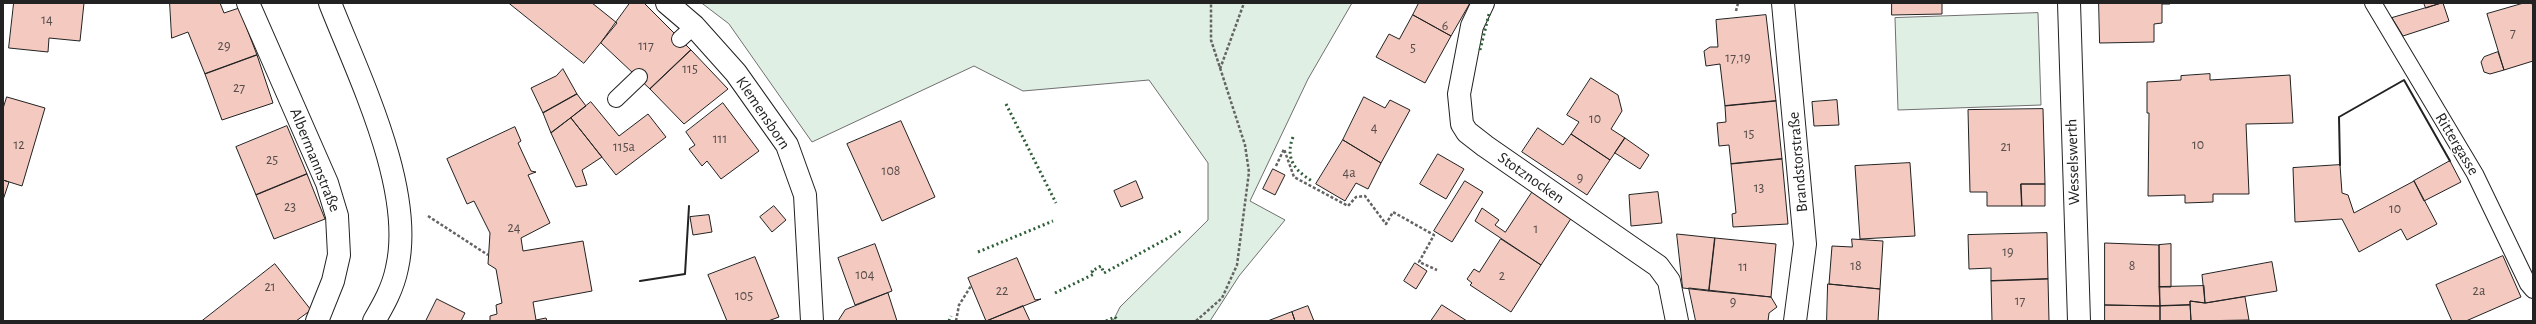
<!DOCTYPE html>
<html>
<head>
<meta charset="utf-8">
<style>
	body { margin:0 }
	#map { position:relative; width:2536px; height:324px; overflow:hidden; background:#fff; font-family:"Alegreya Sans",sans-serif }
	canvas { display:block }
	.frame { position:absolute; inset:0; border:4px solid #222; pointer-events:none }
</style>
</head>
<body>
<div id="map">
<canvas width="2536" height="324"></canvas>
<div class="frame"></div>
</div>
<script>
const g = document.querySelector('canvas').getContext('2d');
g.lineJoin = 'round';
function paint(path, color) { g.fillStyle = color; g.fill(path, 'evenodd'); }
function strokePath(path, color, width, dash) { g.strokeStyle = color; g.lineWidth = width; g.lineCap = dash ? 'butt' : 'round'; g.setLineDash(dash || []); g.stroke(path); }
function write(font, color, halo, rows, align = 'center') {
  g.font = font + ' "Alegreya Sans",sans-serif'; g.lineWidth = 3; g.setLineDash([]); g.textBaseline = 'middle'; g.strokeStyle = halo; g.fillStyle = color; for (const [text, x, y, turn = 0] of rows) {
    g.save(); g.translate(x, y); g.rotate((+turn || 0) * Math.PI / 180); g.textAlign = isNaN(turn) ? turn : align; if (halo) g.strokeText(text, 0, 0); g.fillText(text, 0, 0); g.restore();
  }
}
const green = new Path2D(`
	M 702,3 L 1352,3 L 1308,79 L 1250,201 L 1285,220 L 1239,276 L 1210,321 L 1113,321 L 1120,307 L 1208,220 L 1208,163 L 1149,80 L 1023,91 L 974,66 L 812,142 L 729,24 Z
	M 2038,13 L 2041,105 L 1898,110 L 1895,18 Z`);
const building = new Path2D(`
	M 14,3 L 84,3 L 80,41 L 49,38 L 48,52 L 9,48 Z
	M 170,3 L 220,3 L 224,13 L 239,8 L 257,55 L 205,74 L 188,32 L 172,38 Z
	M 509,3 L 592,3 L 617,23 L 584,63 Z
	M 630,3 L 644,3 L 691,50 L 650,89 L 601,43 Z
	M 1419,3 L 1470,3 L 1451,36 L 1413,15 Z
	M 1892,3 L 1942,3 L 1942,14 L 1892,15 Z
	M 2099,3 L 2170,3 L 2170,4 L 2162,4 L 2162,23 L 2154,24 L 2154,42 L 2100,43 Z
	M 2424,3 L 2441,3 L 2426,8 Z
	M 2443,3 L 2449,21 L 2403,36 L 2392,18 Z
	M 2524,3 L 2532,3 L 2533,8 L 2533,61 L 2504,70 L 2487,14 Z
	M 1413,15 L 1451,36 L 1425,83 L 1376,57 L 1389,34 L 1399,39 Z
	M 1766,15 L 1776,101 L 1725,106 L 1720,64 L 1706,66 L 1704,51 L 1710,47 L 1718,47 L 1716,20 Z
	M 691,50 L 728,89 L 684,124 L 650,89 Z
	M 2498,52 L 2504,70 L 2490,74 L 2484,72 L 2481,62 L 2484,57 Z
	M 257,55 L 273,103 L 222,120 L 205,74 Z
	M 563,69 L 577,94 L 543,113 L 531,88 L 556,76 Z
	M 2210,74 L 2210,80 L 2290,75 L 2293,123 L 2246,124 L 2249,194 L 2213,194 L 2213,202 L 2185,203 L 2185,195 L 2148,196 L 2149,113 L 2147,113 L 2147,82 L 2181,80 L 2181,76 Z
	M 1591,78 L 1618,95 L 1622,111 L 1611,129 L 1625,138 L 1610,160 L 1571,134 L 1579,122 L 1567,115 Z
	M 577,94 L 586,106 L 551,133 L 543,113 Z
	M 7,97 L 45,108 L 22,186 L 3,180 L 3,109 Z
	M 1364,97 L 1385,108 L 1390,100 L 1410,110 L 1381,163 L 1343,140 Z
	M 1837,100 L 1839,125 L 1814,126 L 1812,102 Z
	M 1776,101 L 1782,159 L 1731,164 L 1729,145 L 1719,146 L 1717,123 L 1726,122 L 1725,106 Z
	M 591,102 L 619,136 L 648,114 L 666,137 L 616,175 L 571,118 Z
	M 723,103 L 759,151 L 721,179 L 707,161 L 702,166 L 689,149 L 695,145 L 686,132 Z
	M 2043,109 L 2045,184 L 2021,184 L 2022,206 L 1987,206 L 1987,192 L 1970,192 L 1968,110 Z
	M 571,118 L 602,157 L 582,170 L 587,185 L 576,187 L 551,133 Z
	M 901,121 L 935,197 L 882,221 L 847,144 Z
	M 287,126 L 307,174 L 256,195 L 236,147 Z
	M 515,127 L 521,141 L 518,143 L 531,171 L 536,172 L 528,175 L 550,223 L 521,238 L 523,251 L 583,241 L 592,291 L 533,302 L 536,320 L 546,318 L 547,321 L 490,321 L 490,316 L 497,314 L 496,305 L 502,303 L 496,269 L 488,264 L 490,233 L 474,201 L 467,204 L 447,159 Z
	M 1538,128 L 1563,145 L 1571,134 L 1610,160 L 1587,195 L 1522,152 Z
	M 1625,138 L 1649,155 L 1640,169 L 1615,153 Z
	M 1343,140 L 1381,163 L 1368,189 L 1356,183 L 1345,201 L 1316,184 Z
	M 1438,154 L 1464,169 L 1446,199 L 1420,184 Z
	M 1782,159 L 1788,224 L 1733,227 L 1732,214 L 1736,213 L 1731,164 Z
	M 2450,161 L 2461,182 L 2424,201 L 2414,181 Z
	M 1910,163 L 1915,236 L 1860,239 L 1855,166 Z
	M 2340,165 L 2342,193 L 2348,195 L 2354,213 L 2414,181 L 2437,224 L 2407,240 L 2401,229 L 2359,252 L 2342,219 L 2295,222 L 2293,168 Z
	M 1273,169 L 1285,175 L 1275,195 L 1263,189 Z
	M 307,174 L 325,219 L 274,239 L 256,195 Z
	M 3,180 L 9,182 L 3,200 Z
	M 1136,181 L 1143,198 L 1121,207 L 1114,191 Z
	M 1465,181 L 1483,192 L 1452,242 L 1434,231 Z
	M 2021,184 L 2045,184 L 2045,206 L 2022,206 Z
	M 1533,191 L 1572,217 L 1541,265 L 1475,221 L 1482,208 L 1499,220 L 1495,225 L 1505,232 Z
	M 1658,192 L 1662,223 L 1631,226 L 1629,195 Z
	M 774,206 L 786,220 L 772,232 L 760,217 Z
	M 709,215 L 712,232 L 693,235 L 690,217 Z
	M 2047,233 L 2048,279 L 1991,281 L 1991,268 L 1969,269 L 1968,235 Z
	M 1677,234 L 1715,238 L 1709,291 L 1683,288 Z
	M 1715,238 L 1776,244 L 1771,297 L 1709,291 Z
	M 1501,239 L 1541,265 L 1511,312 L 1470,285 L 1472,283 L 1467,279 L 1474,269 L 1479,272 Z
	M 1852,239 L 1883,241 L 1880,289 L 1829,284 L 1832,246 L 1852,247 Z
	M 2105,243 L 2159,245 L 2160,306 L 2105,305 Z
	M 875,244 L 892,291 L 855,305 L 838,258 Z
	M 2171,244 L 2171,287 L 2159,287 L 2159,245 Z
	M 2503,256 L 2521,297 L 2466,321 L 2452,321 L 2436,285 Z
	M 755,257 L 779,317 L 768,321 L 727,321 L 708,275 Z
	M 1017,258 L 1035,300 L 1041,299 L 986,321 L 968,278 Z
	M 2272,262 L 2277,291 L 2205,303 L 2202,275 Z
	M 1415,263 L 1427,271 L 1416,289 L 1404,281 Z
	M 275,264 L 311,310 L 296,321 L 202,321 Z
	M 2048,279 L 2049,321 L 1992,321 L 1991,281 Z
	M 1828,284 L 1880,289 L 1878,321 L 1827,321 Z
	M 2204,286 L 2205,303 L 2190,301 L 2190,305 L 2160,306 L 2159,287 Z
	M 1689,288 L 1771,297 L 1777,307 L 1769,313 L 1768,321 L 1696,321 Z
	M 888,293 L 897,321 L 838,321 L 845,310 Z
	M 2245,297 L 2249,320 L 2191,321 L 2190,301 L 2205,303 Z
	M 437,299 L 465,313 L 461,321 L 426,321 Z
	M 1442,305 L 1467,321 L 1431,321 Z
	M 2105,305 L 2160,306 L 2160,321 L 2105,321 Z
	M 2190,305 L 2191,321 L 2160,321 L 2160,306 Z
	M 1023,306 L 1030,321 L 987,321 Z
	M 1308,306 L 1314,321 L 1295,321 L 1292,312 Z
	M 1292,312 L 1295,321 L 1268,321 Z`);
const path = new Path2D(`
	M 1736,11 L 1738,3
	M 1220,69 L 1244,3
	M 1276,166 L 1284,149 L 1294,177 L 1348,206 L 1356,197 L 1365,196 L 1386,224 L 1393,212 L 1434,235 L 1419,262 L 1437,270
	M 428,216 L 488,255
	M 956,321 L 959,305 L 971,286
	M 1196,321 L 1222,298 L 1237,265 L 1249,172 L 1245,145 L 1211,40 L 1211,3`);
const service = new Path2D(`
	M 2373,3 L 2475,174 L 2528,284 L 2533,290
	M 680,39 L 694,26
	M 616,99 L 639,77`);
const minor = new Path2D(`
	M 248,3 L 327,183 L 337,216 L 339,255 L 333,281 L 317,321
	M 330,3 C 359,77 415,189 397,268 C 393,288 384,304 374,321
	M 667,3 L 694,26 L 736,73 L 787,145 L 805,195 L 812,321
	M 1483,3 L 1472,26 L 1459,94 L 1462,124 L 1467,132 L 1485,146 L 1658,266 L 1669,281 L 1677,321
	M 1783,3 L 1805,244 L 1795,321
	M 2069,3 L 2079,321`);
const hedge = new Path2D(`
	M 1480,50 L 1489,14
	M 1006,104 L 1056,203
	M 1293,137 C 1285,158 1294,170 1312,181
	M 978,252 L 1053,221
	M 1055,293 L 1094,274 L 1092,271 L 1101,266 L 1104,273 L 1181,231
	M 949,321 L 951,316
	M 1106,321 L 1115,317 L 1118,321`);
const wall = new Path2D(`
	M 2340,165 L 2339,117 L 2404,80 L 2450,161
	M 640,281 L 685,274 L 689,206`);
const numberNames = [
	["14",47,20],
	["6",1445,26],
	["7",2513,33],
	["29",224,46],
	["117",646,46],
	["5",1413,48],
	["17,19",1738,58],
	["115",690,69],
	["27",239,88],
	["10",1595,119],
	["4",1374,128],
	["15",1749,134],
	["111",720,139],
	["12",19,145],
	["10",2198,145],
	["115a",624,147],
	["21",2006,147],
	["25",272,160],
	["108",891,171],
	["4a",1349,173],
	["9",1580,178],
	["13",1759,188],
	["23",290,207],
	["10",2395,209],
	["24",514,228],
	["1",1536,229],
	["19",2008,252],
	["18",1856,266],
	["8",2132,266],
	["11",1743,267],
	["104",865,275],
	["2",1502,276],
	["21",270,287],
	["22",1002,291],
	["2a",2479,291],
	["105",744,296],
	["17",2020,301],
	["9",1733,302]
];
const streetNames = [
	["Klemensborn",763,113,56],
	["Rittergasse",2457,144,59],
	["Albermannstraße",315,160,68],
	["Brandstorstraße",1798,162,-95],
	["Wesselswerth",2073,162,-92],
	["Stotznocken",1531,178,35]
];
paint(green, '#e0efe3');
strokePath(green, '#6f6f6f', 1);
paint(building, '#f3c9c0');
strokePath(building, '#222', 1);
strokePath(service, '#222', 18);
strokePath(minor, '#222', 24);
strokePath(path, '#646464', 2.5, [3, 2]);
strokePath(service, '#fff', 16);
strokePath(minor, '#fff', 22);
strokePath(hedge, '#2f5e38', 3, [2, 3]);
strokePath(wall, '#222', 2);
write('14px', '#564c4a', null, numberNames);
write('16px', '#222', '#fff', streetNames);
</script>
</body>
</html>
